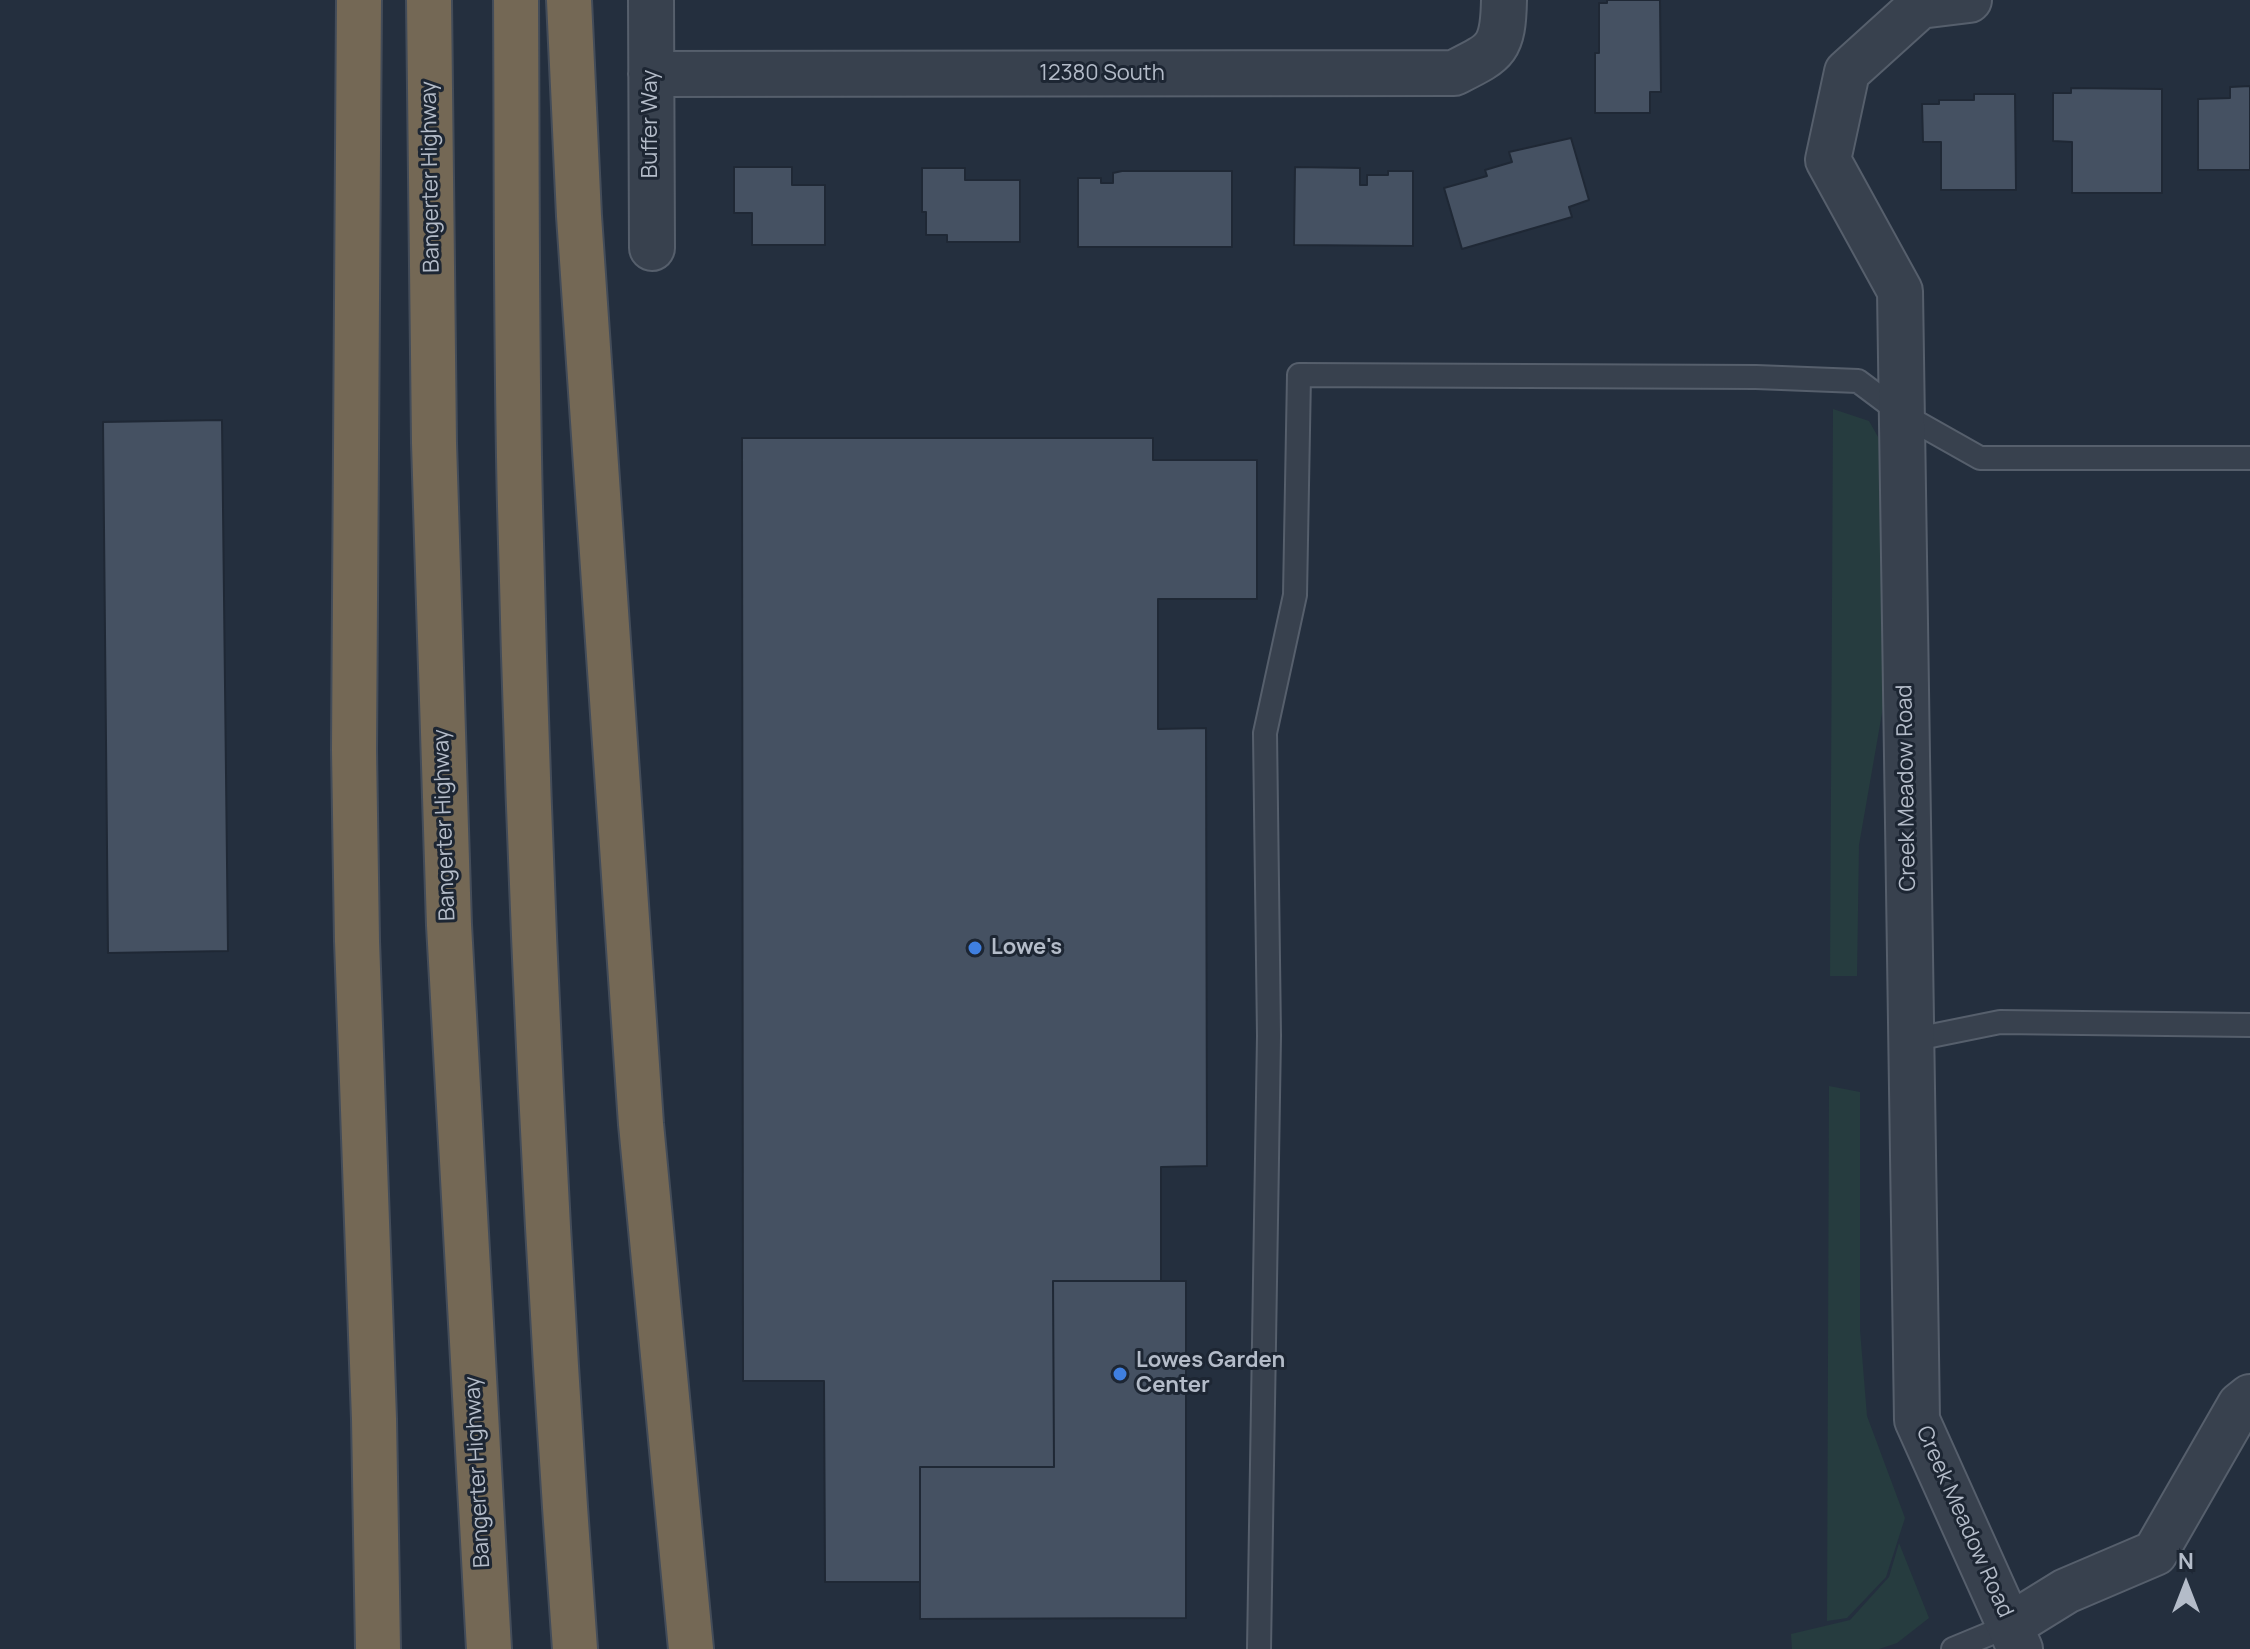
<!DOCTYPE html>
<html>
<head>
<meta charset="utf-8">
<style>
	body { margin:0 }
	#map { position:relative; width:2250px; height:1649px; overflow:hidden; background:#242f3e; font-family:Manrope,sans-serif }
	canvas { display:block }
	.north { position:absolute; left:2146px; top:1545px; width:80px; height:80px; -webkit-text-stroke:6px #1d2633; paint-order:stroke; rotate:0deg; font-size:22px; font-weight:700; line-height:32px; text-align:center; color:#b4bcc9 }
	.north::after { content:''; display:block; margin:auto; width:28px; height:36px; background:#b4bcc9; clip-path:polygon(50% 0,100% 100%,50% 72%,0 100%) }
</style>
</head>
<body>
<div id="map">
<canvas width="2250" height="1649"></canvas>
<div class="north">N</div>
</div>
<script>
const g = document.querySelector('canvas').getContext('2d');
g.lineJoin = 'round';
function paint(path, color) { g.fillStyle = color; g.fill(path, 'evenodd'); }
function strokePath(path, color, width, dash) { g.strokeStyle = color; g.lineWidth = width; g.lineCap = dash ? 'butt' : 'round'; g.setLineDash(dash || []); g.stroke(path); }
function write(font, color, halo, rows, align = 'center') {
  g.font = font + ' Manrope,sans-serif'; g.lineWidth = 6; g.setLineDash([]); g.textBaseline = 'middle'; g.strokeStyle = halo; g.fillStyle = color; for (const [text, x, y, turn = 0] of rows) {
    g.save(); g.translate(x, y); g.rotate((+turn || 0) * Math.PI / 180); g.textAlign = isNaN(turn) ? turn : align; if (halo) g.strokeText(text, 0, 0); g.fillText(text, 0, 0); g.restore();
  }
}
const green = new Path2D(`
	M 1833,409 L 1869,421 L 1890,458 L 1892,656 L 1859,845 L 1857,976 L 1830,976 Z
	M 1829,1086 L 1860,1092 L 1860,1330 L 1867,1416 L 1905,1518 L 1886,1577 L 1847,1618 L 1827,1621 Z
	M 1899,1543 L 1929,1618 L 1897,1643 L 1879,1649 L 1792,1649 L 1791,1634 L 1850,1620 L 1889,1577 Z`);
const building = new Path2D(`
	M 1607,0 L 1660,0 L 1661,92 L 1650,92 L 1650,113 L 1595,113 L 1595,53 L 1599,53 L 1599,3 L 1607,3 Z
	M 2250,86 L 2250,170 L 2198,170 L 2198,99 L 2230,98 L 2230,87 Z
	M 2071,88 L 2162,89 L 2162,193 L 2072,193 L 2072,142 L 2053,141 L 2053,93 L 2071,93 Z
	M 1974,94 L 2015,94 L 2016,190 L 1941,190 L 1941,142 L 1923,142 L 1922,104 L 1939,104 L 1939,100 L 1974,100 Z
	M 1571,138 L 1589,200 L 1569,207 L 1572,217 L 1462,249 L 1444,188 L 1487,176 L 1485,170 L 1512,162 L 1509,152 Z
	M 734,167 L 792,167 L 792,185 L 825,185 L 825,245 L 752,245 L 752,213 L 734,213 Z
	M 1295,167 L 1360,168 L 1360,185 L 1367,185 L 1367,175 L 1388,175 L 1388,171 L 1413,171 L 1413,246 L 1294,245 Z
	M 922,168 L 965,168 L 965,180 L 1020,180 L 1020,242 L 947,242 L 947,235 L 926,235 L 926,212 L 922,212 Z
	M 1122,171 L 1232,171 L 1232,247 L 1078,247 L 1078,178 L 1101,178 L 1101,183 L 1113,183 L 1113,173 Z
	M 222,420 L 228,951 L 108,953 L 103,422 Z
	M 742,438 L 1153,438 L 1153,460 L 1257,460 L 1257,599 L 1158,599 L 1158,729 L 1206,728 L 1207,1166 L 1161,1167 L 1161,1281 L 1053,1281 L 1054,1467 L 920,1467 L 920,1582 L 825,1582 L 824,1381 L 743,1381 Z
	M 1053,1281 L 1186,1281 L 1186,1618 L 920,1619 L 920,1467 L 1054,1467 Z`);
const service = new Path2D(`
	M 1911,1040 L 2000,1022 L 2250,1025
	M 1259,1649 L 1269,1036 L 1265,733 L 1295,595 L 1299,375 L 1756,377 L 1858,381 L 1902,414 L 1980,458 L 2250,458
	M 1953,1649 L 2011,1625`);
const minor = new Path2D(`
	M 651,0 L 652,248
	M 1969,0 L 1920,6 L 1847,72 L 1828,160 L 1900,291 L 1917,1420 L 2020,1649
	M 651,74 L 1454,73 C 1496,52 1503,50 1504,0
	M 2011,1625 L 2066,1591 L 2155,1553 L 2240,1405 L 2250,1397`);
const motorway = new Path2D(`
	M 359,0 L 354,750 L 357,941 L 374,1419 L 378,1649
	M 429,0 L 434,443 L 449,925 L 489,1649
	M 516,0 C 517,169 516,337 520,506 C 529,887 547,1269 575,1649
	M 569,0 L 579,216 L 641,1124 L 691,1649`);
const markers = [
	[975,948,8,"#3f7fe0"],
	[1120,1374,8,"#3f7fe0"]
];
const streetNames = [
	["12380 South",1102,74],
	["Buffer Way",651,124,-90],
	["Bangerter Highway",431,177,-91],
	["Creek Meadow Road",1907,788,-91],
	["Bangerter Highway",445,825,-92],
	["Bangerter Highway",478,1472,-93],
	["Creek Meadow Road",1964,1522,66]
];
const poiNames = [
	["Lowe's",991,948],
	["Lowes Garden",1136,1361],
	["Center",1136,1386]
];
paint(green, '#263c3f');
paint(building, '#455162');
strokePath(building, '#1f2835', 2);
strokePath(service, '#565f6c', 26);
strokePath(minor, '#565f6c', 48);
strokePath(motorway, '#434c59', 48);
strokePath(service, '#38414e', 22);
strokePath(minor, '#38414e', 44);
strokePath(motorway, '#746855', 44);
for (const [x, y, r, color] of markers) { const dot = new Path2D(); dot.arc(x, y, r, 0, 2 * Math.PI); g.fillStyle = color; g.fill(dot); strokePath(dot, '#1d2633', 3); }
write('22px', '#b4bcc9', '#1d2633', streetNames);
write('bold 22px', '#b4bcc9', '#1d2633', poiNames, 'left');
</script>
</body>
</html>
